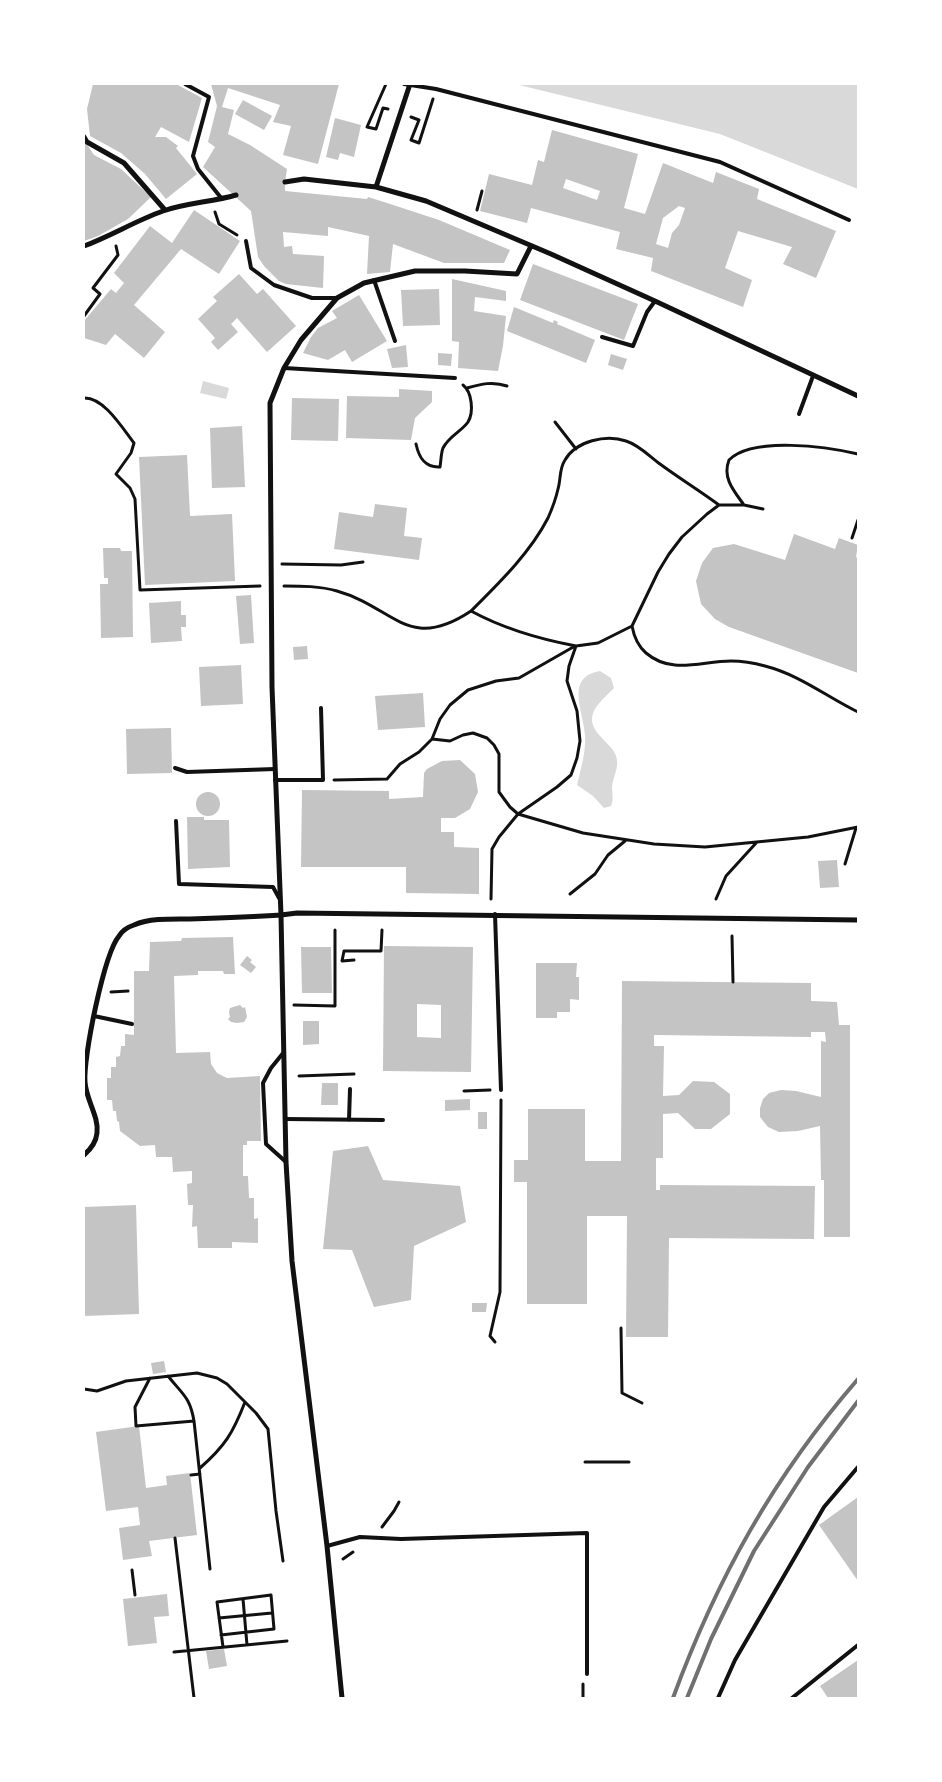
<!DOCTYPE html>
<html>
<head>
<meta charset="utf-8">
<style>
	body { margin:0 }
	#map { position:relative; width:942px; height:1782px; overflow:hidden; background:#fff; font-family:Helvetica,sans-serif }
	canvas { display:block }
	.frame { position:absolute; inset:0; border:85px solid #fff; pointer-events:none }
</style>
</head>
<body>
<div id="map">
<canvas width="942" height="1782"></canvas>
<div class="frame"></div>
</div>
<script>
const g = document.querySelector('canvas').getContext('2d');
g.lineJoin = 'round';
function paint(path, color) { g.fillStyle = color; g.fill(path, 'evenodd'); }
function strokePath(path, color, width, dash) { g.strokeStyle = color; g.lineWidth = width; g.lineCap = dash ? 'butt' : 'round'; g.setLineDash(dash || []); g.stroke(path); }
const water = new Path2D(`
	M 515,84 L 858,84 L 858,189 L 720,134 Z
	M 203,381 L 229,388 L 226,399 L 200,393 Z
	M 600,671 L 611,678 L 614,688 C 597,705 581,717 602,738 C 607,744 614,749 616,756 C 620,767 613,776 612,787 C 612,794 614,799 611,806 L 604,808 L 593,796 L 577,785 C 581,768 586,752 585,735 C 584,712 564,677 600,671 Z`);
const building = new Path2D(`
	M 93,84 L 176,84 L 202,98 L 189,142 L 161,127 L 155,137 L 166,137 L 178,146 L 176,148 L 197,174 L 166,199 L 145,174 L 121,153 L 90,136 L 87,109 Z
	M 211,84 L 339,84 L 318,164 L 283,155 L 291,126 L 273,122 L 280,105 L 228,88 L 222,107 L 234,110 L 228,134 L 250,145 L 287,169 L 285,182 L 285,191 L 367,199 L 368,197 L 384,202 L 439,220 L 510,250 L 504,263 L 444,263 L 393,244 L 390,272 L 367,274 L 369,236 L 328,227 L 328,236 L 283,232 L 284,247 L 292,246 L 293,254 L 324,256 L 323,288 L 286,284 L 279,281 L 264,266 L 258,257 L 251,211 L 203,167 L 215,147 L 208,142 L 217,106 Z
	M 243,100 L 272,116 L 264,130 L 235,114 Z
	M 335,118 L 361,125 L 354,157 L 340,153 L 338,160 L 326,157 Z
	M 552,130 L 638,154 L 624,208 L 645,214 L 663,163 L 713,183 L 716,172 L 759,189 L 757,199 L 836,231 L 816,278 L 783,264 L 792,247 L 738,231 L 725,268 L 752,280 L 743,307 L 651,271 L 653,258 L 616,249 L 620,232 L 531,208 L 527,223 L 480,211 L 489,174 L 532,185 L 538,160 L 544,162 ZM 566,179 L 600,191 L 597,200 L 563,188 ZM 679,206 L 685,208 L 679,225 L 672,233 L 668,248 L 656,244 L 663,218 Z
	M 84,140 L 94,155 L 121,169 L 151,197 L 128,219 L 98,236 L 84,241 Z
	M 194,210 L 240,241 L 219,274 L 181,249 L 134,305 L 165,332 L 144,358 L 115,334 L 106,345 L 84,338 L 84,321 L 111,289 L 116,293 L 124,283 L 114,273 L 150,226 L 172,243 Z
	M 533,264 L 638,304 L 624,340 L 520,300 Z
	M 239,274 L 257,294 L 263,289 L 296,326 L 267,352 L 237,318 L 231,324 L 238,332 L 218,350 L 211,342 L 215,338 L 198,319 L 217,301 L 213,297 Z
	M 452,279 L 506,291 L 506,301 L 475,297 L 474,311 L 506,316 L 503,346 L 498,371 L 458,368 L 459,342 L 452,341 Z
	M 439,289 L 440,325 L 403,326 L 401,290 Z
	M 359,295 L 387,341 L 352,362 L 345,350 L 328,360 L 303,353 L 311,337 L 318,328 L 337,318 L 332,311 Z
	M 514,307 L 553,323 L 554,320 L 558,322 L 557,324 L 595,340 L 586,363 L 507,331 Z
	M 406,345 L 408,367 L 392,368 L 387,349 Z
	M 438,353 L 452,354 L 451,366 L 438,365 Z
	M 611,354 L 627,359 L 623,370 L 608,365 Z
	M 399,389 L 432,391 L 432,402 L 415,418 L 411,440 L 346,438 L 347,396 L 399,397 Z
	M 292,398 L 339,399 L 338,441 L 291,440 Z
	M 242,426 L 245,487 L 212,488 L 210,428 Z
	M 187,455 L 190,516 L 232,514 L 235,581 L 145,585 L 139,457 Z
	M 375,504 L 407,508 L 404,536 L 422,538 L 419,560 L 334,549 L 339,512 L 373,517 Z
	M 794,534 L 835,549 L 839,538 L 858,545 L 856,557 L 858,558 L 858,673 L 729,627 L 715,619 L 701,604 L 696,581 L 702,563 L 713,548 L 734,544 L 785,560 Z
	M 103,548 L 120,548 L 121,551 L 132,551 L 133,637 L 101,638 L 100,584 L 108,584 L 108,578 L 104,578 Z
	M 251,595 L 254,643 L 240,644 L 236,596 Z
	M 181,601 L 181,615 L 186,615 L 186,627 L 181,627 L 182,641 L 151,643 L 149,603 Z
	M 307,646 L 308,659 L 294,660 L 293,647 Z
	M 241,665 L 243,704 L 201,706 L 199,667 Z
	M 423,693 L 425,727 L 378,730 L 375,696 Z
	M 171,728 L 172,773 L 127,774 L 126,729 Z
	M 460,760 L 475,774 L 478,792 L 470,809 L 455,818 L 441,818 L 441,832 L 454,832 L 454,847 L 479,848 L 479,894 L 406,893 L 406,867 L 301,867 L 302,790 L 389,791 L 389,799 L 423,797 L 424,773 L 427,769 L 442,761 Z
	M196 804a12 12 0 1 1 24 0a12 12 0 1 1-24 0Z
	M 187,817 L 204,817 L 204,820 L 229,820 L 230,867 L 188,869 Z
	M 837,860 L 839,887 L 820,888 L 818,861 Z
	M 233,937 L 235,974 L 224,974 L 223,971 L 198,971 L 198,975 L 174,976 L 176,1053 L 210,1052 L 211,1064 L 217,1073 L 227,1078 L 260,1076 L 261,1141 L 247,1141 L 247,1145 L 243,1145 L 243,1176 L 248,1176 L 249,1198 L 254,1198 L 254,1219 L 258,1218 L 258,1243 L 232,1242 L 232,1248 L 198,1248 L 197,1226 L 192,1227 L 193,1205 L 188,1205 L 187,1184 L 192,1183 L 192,1171 L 173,1172 L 172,1157 L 156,1157 L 155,1145 L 140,1146 L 120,1131 L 119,1122 L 117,1121 L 116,1111 L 113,1111 L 112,1100 L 107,1100 L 107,1078 L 111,1078 L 111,1067 L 116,1067 L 116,1057 L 120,1056 L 121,1046 L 125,1046 L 125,1034 L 134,1035 L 134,971 L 149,971 L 150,942 L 181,941 L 182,938 Z
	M 384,946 L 473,947 L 471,1072 L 383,1071 ZM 417,1004 L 441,1005 L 441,1038 L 417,1037 Z
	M 301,947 L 331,947 L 332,993 L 302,993 Z
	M 247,956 L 252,960 L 250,962 L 256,967 L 251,973 L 240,965 Z
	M 536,963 L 577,963 L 576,977 L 579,977 L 579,1000 L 570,999 L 570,1012 L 557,1012 L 557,1018 L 536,1018 Z
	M 622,981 L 811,983 L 811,1001 L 837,1002 L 839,1025 L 850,1025 L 850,1237 L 824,1237 L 824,1180 L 821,1180 L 820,1126 L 798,1131 L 779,1132 L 768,1127 L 760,1117 L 760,1108 L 763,1099 L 769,1093 L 781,1090 L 796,1091 L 821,1097 L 821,1041 L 826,1042 L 825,1032 L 811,1032 L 811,1037 L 654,1035 L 654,1046 L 664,1046 L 663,1096 L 679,1095 L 693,1081 L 714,1082 L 730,1094 L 730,1114 L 711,1129 L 695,1129 L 678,1113 L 663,1114 L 663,1158 L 656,1158 L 656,1190 L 660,1190 L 660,1185 L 815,1186 L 814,1239 L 669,1238 L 668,1337 L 626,1337 L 627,1216 L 587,1216 L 587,1304 L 527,1304 L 527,1182 L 514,1182 L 514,1160 L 528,1160 L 528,1109 L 585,1109 L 585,1161 L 621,1161 Z
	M 240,1005 L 243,1008 L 245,1007 L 247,1017 L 244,1022 L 237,1023 L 231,1022 L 228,1019 L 230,1017 L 229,1012 L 230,1008 Z
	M 303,1021 L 319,1021 L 319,1044 L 303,1045 Z
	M 322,1083 L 338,1083 L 338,1105 L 321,1105 Z
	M 470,1099 L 470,1110 L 445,1111 L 445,1100 Z
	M 478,1112 L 487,1112 L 487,1129 L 478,1129 Z
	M 368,1146 L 383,1180 L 460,1186 L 466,1222 L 414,1246 L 411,1300 L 374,1307 L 352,1250 L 323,1249 L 333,1151 Z
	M 136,1205 L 139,1314 L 84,1316 L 84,1207 Z
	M 472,1303 L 487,1303 L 486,1312 L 472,1312 Z
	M 164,1361 L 166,1372 L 153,1374 L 151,1363 Z
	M 139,1426 L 146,1488 L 167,1485 L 166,1476 L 190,1473 L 197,1535 L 149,1541 L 152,1556 L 123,1560 L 119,1528 L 140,1525 L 138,1507 L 106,1511 L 96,1432 Z
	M 858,1497 L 858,1581 L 819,1525 Z
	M 167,1594 L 169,1616 L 154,1617 L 157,1643 L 128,1646 L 123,1599 Z
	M 224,1649 L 227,1666 L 209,1669 L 206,1651 Z
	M 858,1660 L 858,1698 L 828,1698 L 820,1686 Z`);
const path = new Path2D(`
	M 386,84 L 367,127 L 376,129 L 383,108 L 388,109
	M 411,117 L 419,120 L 411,140 L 419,143 L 433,99
	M 477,210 L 482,191
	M 215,212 L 219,224 L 237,235
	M 84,316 L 100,294 L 93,288 L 118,255 L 116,246
	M 467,388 C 481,384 493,381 507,386
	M 84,398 C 104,397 123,429 134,443 L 131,453 L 116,474 L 130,488 L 135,499 L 140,590 L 260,586
	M 555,422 L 576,449
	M 416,444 C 419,458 425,468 440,467 C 441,461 441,453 443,448 C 449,436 462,431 468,422 C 474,412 472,392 463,385
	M 744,505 C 734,491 722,478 729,460 C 753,436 828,447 858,454
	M 852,538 L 858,520
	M 282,564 L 341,565 L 363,562
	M 284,586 C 301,586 320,586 337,591 C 394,607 408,653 471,611 C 504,629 539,639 576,646
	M 471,611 C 499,583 530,553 548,518 C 552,509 556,498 558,489 C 561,479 559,469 565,460 C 576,441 606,434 626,441 C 639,445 649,456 660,464 C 679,478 700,491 719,505
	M 632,626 C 634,637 638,646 646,653 C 672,675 701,661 731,661 C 743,661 754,663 765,666 C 800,675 827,697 858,712
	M 432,739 L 450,741 L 463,735 L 473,733 L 487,738 L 494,745 L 499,754 L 499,792 L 510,807 L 518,814 L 583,833 L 654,844 L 705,847 L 808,837 L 858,827
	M 334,780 L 387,779 L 400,764 L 419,752 L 432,739 L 440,719 L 450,705 L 468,690 L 496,681 L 519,678 L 575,646
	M 845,864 L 856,828
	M 570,894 L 595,874 L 608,855 L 625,841
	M 491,899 L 492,849 L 499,837 L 518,814 L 557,787 L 571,775 L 577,758 L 580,741 L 577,711 L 567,681 L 569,666 L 576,646 L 598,643 L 632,626 L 658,572 L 669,554 L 682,537 L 707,514 L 719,505 L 744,505 L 763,509
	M 716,899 L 726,876 L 757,842
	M 732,936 L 733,982
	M 354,960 L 342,961 L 344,951 L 381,951 L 382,930
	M 111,992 L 128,991
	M 294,1005 L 335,1006 L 335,930
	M 299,1076 L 354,1074
	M 464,1091 L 490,1090
	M 621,1328 L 622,1393 L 642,1403
	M 495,1342 L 490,1336 L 500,1292 L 501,1100
	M 168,1376 C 183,1395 190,1397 194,1421
	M 150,1378 L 135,1407 L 136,1426 L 194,1421 L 210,1569
	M 84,1389 L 97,1391 L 126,1381 L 197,1373 L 217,1378 L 227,1384 L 256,1413 L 268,1429 L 276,1511 L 283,1561
	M 585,1462 L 629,1462
	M 200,1468 C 225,1446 233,1433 245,1402
	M 191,1475 L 200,1474
	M 382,1527 L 394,1511 L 399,1502
	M 175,1538 L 194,1698
	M 343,1559 L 353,1552
	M 132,1570 L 135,1595
	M 243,1599 L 247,1645
	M 219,1618 L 272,1613
	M 221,1635 L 274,1629 L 271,1595 L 217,1602 L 223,1647
	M 174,1652 L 287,1641
	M 583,1698 L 583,1684`);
const service = new Path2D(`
	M 185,84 L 209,97 L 193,156 L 198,169 L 222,199
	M 404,84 L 436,89 L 720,162 L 849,220
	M 246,241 L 251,268 L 274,285 L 312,298 L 337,298
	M 374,280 L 395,341
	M 602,337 L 633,346 L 647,312 L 655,301
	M 284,368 L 455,378
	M 799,414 L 813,376
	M 175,768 L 187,772 L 275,769
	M 275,780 L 323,780 L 321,708
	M 176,821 L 179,884 L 273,887 L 279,898
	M 495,914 L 501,1090
	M 94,1016 L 132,1024
	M 284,1052 L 271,1068 L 263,1083 L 266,1144 L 286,1162
	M 285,1119 L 383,1120
	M 349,1120 L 350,1089
	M 327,1546 L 360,1537 L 401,1539 L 587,1533 L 587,1674
	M 718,1698 L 735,1660 L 824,1507 L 858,1467
	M 792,1698 L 858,1645`);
const minor = new Path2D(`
	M 84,137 L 87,142 L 124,163 L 165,210
	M 285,182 L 304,179 L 376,187 L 426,201 L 551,254 L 655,301 L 858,396
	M 376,187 L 410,84
	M 84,246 C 111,236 135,221 163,211 C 186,203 212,202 236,195
	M 84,1155 C 91,1149 96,1143 97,1133 C 99,1116 86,1100 85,1082 C 83,1058 104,954 119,936 C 122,931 128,927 134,925 C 150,918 172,919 190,919 C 220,918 250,917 281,915 L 297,913 L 858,920
	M 342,1698 L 327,1546 L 292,1261 L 286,1162 L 281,915 L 272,687 L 270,403 L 284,368 L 301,340 L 337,298 L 364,283 L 415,271 L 465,271 L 517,274 L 531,246`);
const rail = new Path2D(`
	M 673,1698 C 717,1578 774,1476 858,1379
	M 687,1698 L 711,1639 L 754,1551 L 808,1467 L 858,1401`);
paint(water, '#d9d9d9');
paint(building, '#c4c4c4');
strokePath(path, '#111', 3);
strokePath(service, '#111', 4);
strokePath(minor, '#111', 5);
strokePath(rail, '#707070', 4);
</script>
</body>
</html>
